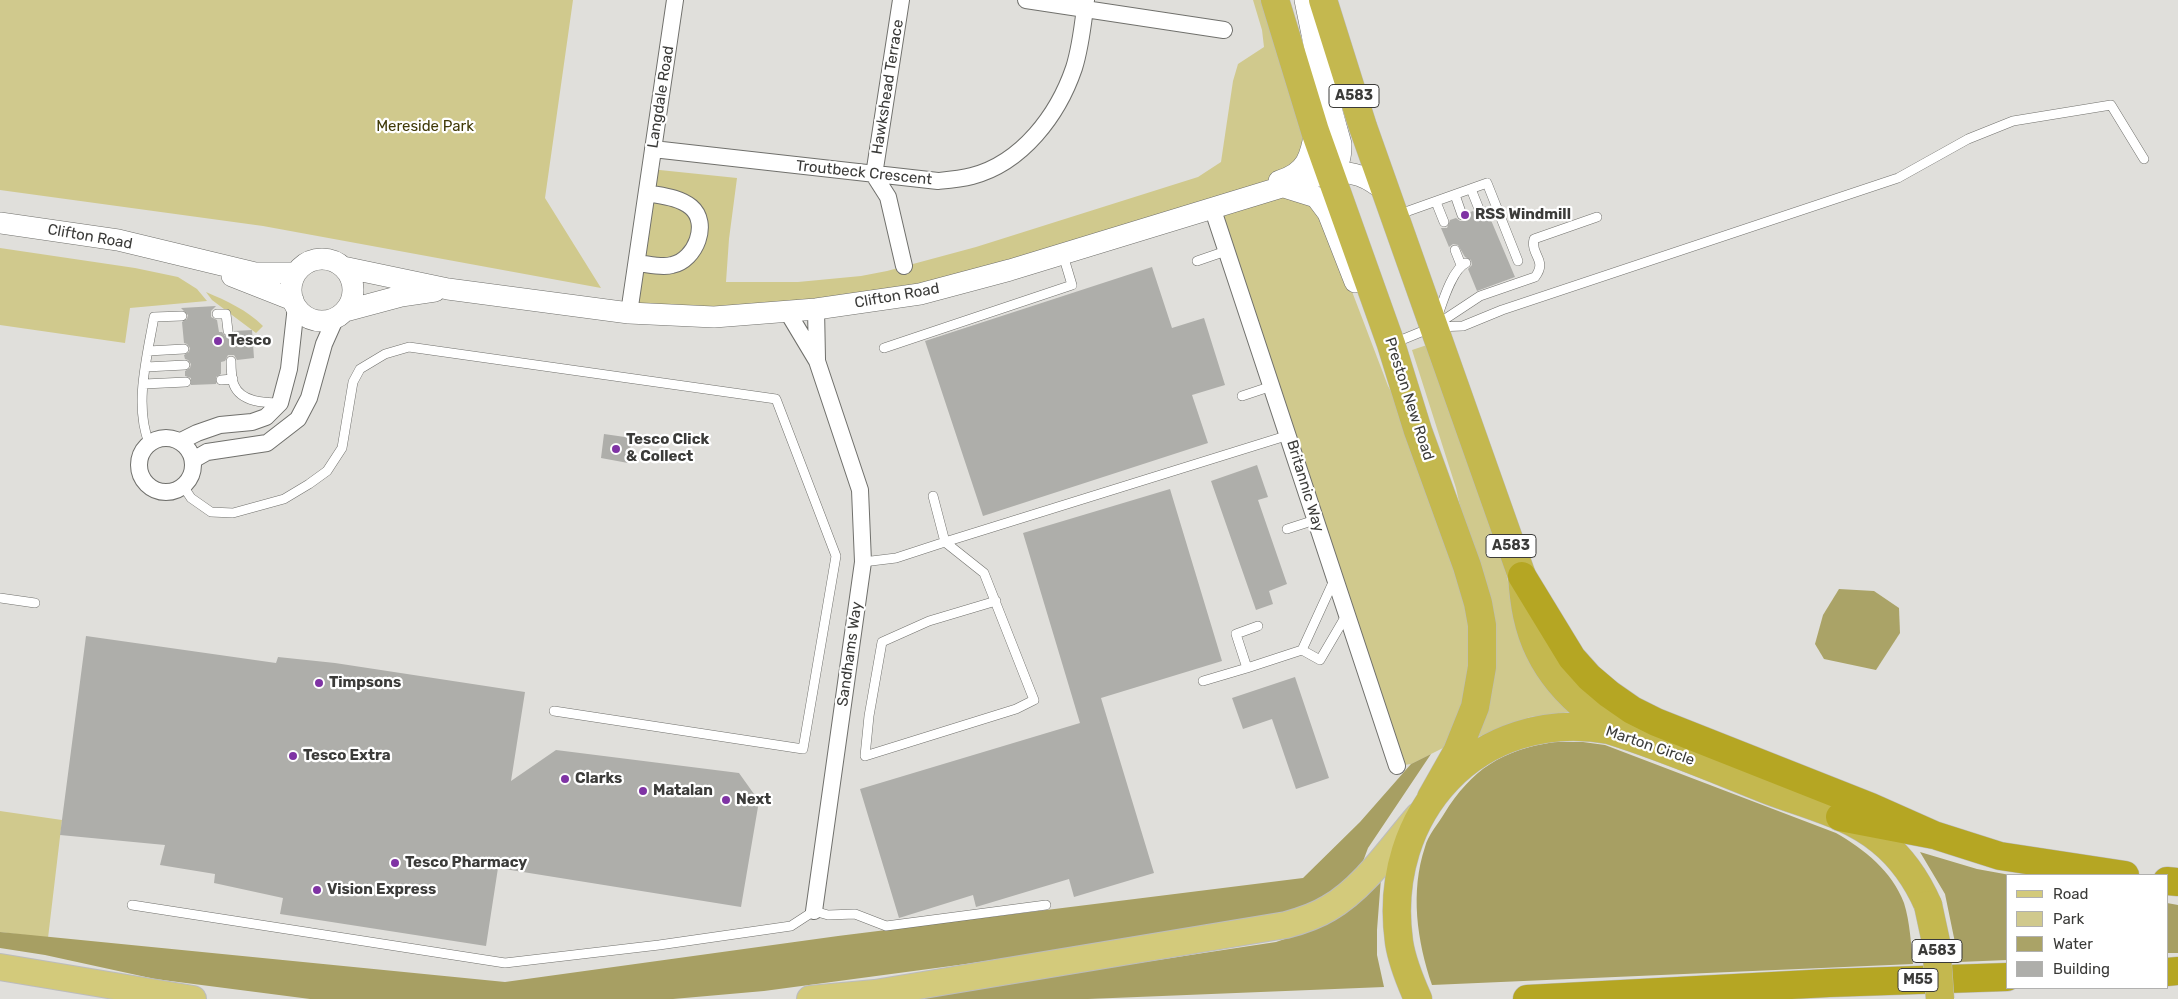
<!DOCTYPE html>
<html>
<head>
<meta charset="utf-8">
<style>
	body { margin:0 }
	#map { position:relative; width:2178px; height:999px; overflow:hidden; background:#e0dfdb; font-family:Rubik,sans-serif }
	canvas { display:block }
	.legend { position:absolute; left:2006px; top:874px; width:162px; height:115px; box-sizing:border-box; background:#fff; border:1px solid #b1b1b0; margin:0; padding:6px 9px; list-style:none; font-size:15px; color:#3b3b39 }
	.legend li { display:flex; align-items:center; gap:10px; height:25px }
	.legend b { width:25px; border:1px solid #b1b1b0 }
</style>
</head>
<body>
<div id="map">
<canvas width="2178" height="999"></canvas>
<ul class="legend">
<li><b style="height:6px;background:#d3ca7b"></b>Road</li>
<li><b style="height:14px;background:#d0c98d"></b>Park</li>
<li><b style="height:14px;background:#aaa367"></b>Water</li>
<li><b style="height:14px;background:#aeaeaa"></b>Building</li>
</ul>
</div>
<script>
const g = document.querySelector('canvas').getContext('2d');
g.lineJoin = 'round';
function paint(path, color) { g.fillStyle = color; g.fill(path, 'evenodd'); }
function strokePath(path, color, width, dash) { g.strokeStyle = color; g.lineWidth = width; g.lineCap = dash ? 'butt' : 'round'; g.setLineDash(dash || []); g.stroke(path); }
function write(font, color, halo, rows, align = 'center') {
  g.font = font + ' Rubik,sans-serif'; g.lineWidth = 4.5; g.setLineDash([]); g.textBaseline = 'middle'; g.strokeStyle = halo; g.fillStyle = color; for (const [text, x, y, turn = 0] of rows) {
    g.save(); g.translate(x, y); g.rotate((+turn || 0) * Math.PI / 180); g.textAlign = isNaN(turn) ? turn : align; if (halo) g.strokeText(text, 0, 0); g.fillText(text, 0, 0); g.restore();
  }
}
const green = new Path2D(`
	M 0,0 L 573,0 L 545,198 L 601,288 L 263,226 L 0,190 Z
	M 1253,0 L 1275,0 L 1315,131 L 1288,190 L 1316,197 L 1388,386 L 1405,416 L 1418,431 L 1482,667 L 1449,745 L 1411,764 L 1397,766 L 1212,207 L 920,294 L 629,313 L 650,169 L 737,178 L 729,239 L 726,282 L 798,282 L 861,276 L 887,271 L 976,247 L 1198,177 L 1221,162 L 1233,81 L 1238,64 L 1264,47 L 1262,30 Z
	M 0,248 L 135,268 L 178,277 L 197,289 L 207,301 L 130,308 L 125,343 L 0,325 Z
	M 206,292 C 227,301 247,310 263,326 L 256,333 L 212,300 Z
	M 1430,344 L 1482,495 L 1506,572 L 1513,606 L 1572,712 L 1530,717 L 1478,737 L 1492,692 L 1494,661 L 1456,488 L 1412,350 Z
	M 0,811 L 62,820 L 48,938 L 0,932 Z`);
const forest = new Path2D(`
	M 1554,742 L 1583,742 L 1605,745 L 1836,833 C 1864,849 1892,871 1904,903 C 1910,922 1911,944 1913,964 L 1432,985 C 1417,941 1410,892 1425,847 C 1428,835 1438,824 1444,814 C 1472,769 1502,750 1554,742 Z
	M 1431,754 L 1368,848 L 1362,864 L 1342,888 L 1301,911 L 1094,945 L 966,964 L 764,991 L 673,999 L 310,999 L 155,979 L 45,955 L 0,948 L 0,932 L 505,982 L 838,936 L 1303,878 L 1360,822 L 1411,764 Z
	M 1920,852 L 1977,869 L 2010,875 L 2007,875 L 2007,960 L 1959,962 L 1945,894 Z
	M 1381,878 L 1377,930 L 1377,955 L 1384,987 L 1088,999 L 901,999 L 1276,942 L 1314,929 L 1340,917 Z
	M 2167,903 L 2178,905 L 2178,953 L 2167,953 Z`);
const water = new Path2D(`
	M 1839,589 L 1874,591 L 1899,608 L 1900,633 L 1876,670 L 1824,659 L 1815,644 L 1823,615 Z`);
const building = new Path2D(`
	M 1485,206 L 1515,277 L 1477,291 L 1468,269 L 1472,265 L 1471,260 L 1465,257 L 1458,245 L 1453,244 L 1449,247 L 1441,228 L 1447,228 L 1450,220 L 1456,218 L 1460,221 L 1464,221 L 1468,213 L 1473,211 L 1478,215 L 1482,215 Z
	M 1152,267 L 1172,328 L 1204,318 L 1225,385 L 1192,395 L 1208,443 L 983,516 L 925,341 Z
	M 216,306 L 211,311 L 211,317 L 217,320 L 219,332 L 222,332 L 225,336 L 231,336 L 234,331 L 252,330 L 254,358 L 237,360 L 234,355 L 228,355 L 225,361 L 221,362 L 221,374 L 216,377 L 216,384 L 191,385 L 191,378 L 185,376 L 185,371 L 190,368 L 191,364 L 188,360 L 185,359 L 184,355 L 189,352 L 190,348 L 187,344 L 184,343 L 182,322 L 187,319 L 188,315 L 181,308 Z
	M 604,434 L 632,438 L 628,463 L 601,458 Z
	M 1257,465 L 1268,497 L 1258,500 L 1287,584 L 1269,591 L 1273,604 L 1256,610 L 1211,481 Z
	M 1170,489 L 1222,661 L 1101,698 L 1154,873 L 1074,897 L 1069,879 L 976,907 L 973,895 L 899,918 L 860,789 L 1080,723 L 1023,533 Z
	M 86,636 L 276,663 L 278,657 L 335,663 L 525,692 L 511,781 L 556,750 L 739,773 L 759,801 L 741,907 L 498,868 L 486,946 L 280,914 L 283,898 L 214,883 L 215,874 L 160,865 L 165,845 L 60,835 Z
	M 1295,677 L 1329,778 L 1296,789 L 1272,719 L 1243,729 L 1232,698 Z`);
const service = new Path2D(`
	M 1471,189 L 1479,209
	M 1455,195 L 1462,215
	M 1436,202 L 1444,222
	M 1397,215 L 1487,183 L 1518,261
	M 1455,250 L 1461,265
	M 1197,261 L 1226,251
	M 217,314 L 226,314 L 228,331
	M 1437,318 C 1442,304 1452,269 1466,263
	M 1436,327 L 1463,326 L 1502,310 L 1898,178 L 1968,139 L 2013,121 L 2111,105 L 2144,159
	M 1394,343 L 1433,327 L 1480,296 L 1535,277 C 1548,260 1530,255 1534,239 L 1597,217
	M 884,348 L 1072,285 L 1063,255
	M 148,351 L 184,349
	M 231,361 C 231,368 231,378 234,385 C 241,402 264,403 280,403
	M 146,367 L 185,365
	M 221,380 L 233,379
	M 144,384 L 186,382
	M 1242,396 L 1272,386
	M 149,443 C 134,405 147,357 154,317 L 182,316
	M 183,486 L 191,498 L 211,512 L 233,513 L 284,499 L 309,484 L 327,471 L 342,448 L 353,382 L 360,369 L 385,354 L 409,347 L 776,399 L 836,556 L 803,749 L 554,711
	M 933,496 L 945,542 L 1289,435
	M 1287,529 L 1315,520
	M 863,562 L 896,558 L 945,542 L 984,573 L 1034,700 L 1016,709 L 865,756 L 869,716 L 882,642 L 929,621 L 996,601
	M 0,598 L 35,603
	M 1258,626 L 1236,634 L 1247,668 L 1302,650 L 1320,660 L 1347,614
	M 1302,650 L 1335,578
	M 1203,681 L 1247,668
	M 132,905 L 505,963 L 659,945 L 791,926 L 814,911 L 828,915 L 855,914 L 886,926 L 1046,905`);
const minor = new Path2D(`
	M 901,0 L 874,175 L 888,197 L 904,266
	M 1026,0 L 1224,30
	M 653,149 L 938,181 C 949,180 961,179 972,176 C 1022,163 1058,115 1074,68 C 1081,46 1083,23 1086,0
	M 1212,207 L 1397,766
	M 637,263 C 648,264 662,268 672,265 C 696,260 710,223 691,207 C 679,197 662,196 647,193
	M 816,309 L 817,359
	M 787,311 L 817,361 L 860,490 L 863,562 L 814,911
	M 629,313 L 675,0
	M139 465a27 27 0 1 1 54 0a27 27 0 1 1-54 0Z
	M 181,441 L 197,433 L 220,425 L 252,422 L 266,417 L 280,403 L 289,369 L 296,306
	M 193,460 L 207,452 L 267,443 L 298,419 L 309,398 L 324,344 L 336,317`);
const tertiary = new Path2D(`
	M 1305,0 L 1316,54 L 1341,144 C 1341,156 1340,164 1331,172
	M 1279,181 C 1307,173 1311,156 1315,131
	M 1284,187 L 1316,197 L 1328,213 L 1355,282
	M 0,223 L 118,240 L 255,273 L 296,273
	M291 290a31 31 0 1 1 62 0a31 31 0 1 1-62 0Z
	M 343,267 L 448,289 L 629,313 L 714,317 L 816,309 L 920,294 L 1010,270 L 1331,172 C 1354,171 1368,177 1386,192
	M 232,276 L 293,300
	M 345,311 L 401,296 L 435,291`);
const primary = new Path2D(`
	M 0,967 L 193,999
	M 810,999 L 875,993 L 1286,925 C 1301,921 1316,916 1329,908 C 1364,888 1392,846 1418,816`);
const trunk = new Path2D(`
	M 1275,0 L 1315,131 L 1391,344 L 1418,431 L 1467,566 L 1478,603 L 1482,625 L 1482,667 L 1475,707 L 1457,752 L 1431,798
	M 1323,0 L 1363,127 L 1522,576 C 1523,589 1524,602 1527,615 C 1539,672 1578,709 1627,735
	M 1418,999 C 1410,981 1402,962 1399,942 C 1381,813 1478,707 1609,730 C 1664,747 1717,770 1770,791 C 1807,805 1850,815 1881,841 C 1902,858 1917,880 1928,905`);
const motorway = new Path2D(`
	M 1522,576 L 1572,658 L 1589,677 L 1609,694 L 1632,710 L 1656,722 L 1871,807 L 1934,835
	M 1840,817 L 1934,835 L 2000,856 L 2125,875
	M 2167,881 L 2178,882
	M 2167,972 L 2178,971
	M 1527,999 L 1829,983 L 2007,977`);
const trunkBridge = new Path2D(`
	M 1928,905 L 1936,942 L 1940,999`);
const markers = [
	[1465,215,5,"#7f33a4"],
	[218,341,5,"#7f33a4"],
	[616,449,5,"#7f33a4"],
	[319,683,5,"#7f33a4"],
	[293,756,5,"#7f33a4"],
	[565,779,5,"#7f33a4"],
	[643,791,5,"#7f33a4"],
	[726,800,5,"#7f33a4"],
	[395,863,5,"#7f33a4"],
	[317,890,5,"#7f33a4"]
];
const shields = [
	[1354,96,50],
	[1511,546,50],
	[1937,951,50],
	[1918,980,40]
];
const shieldNames = [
	["A583",1354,96],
	["A583",1511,546],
	["A583",1937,951],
	["M55",1918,980]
];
const streetNames = [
	["Hawkshead Terrace",888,87,-81],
	["Langdale Road",661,97,-81],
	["Troutbeck Crescent",864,173,6],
	["Clifton Road",90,237,10],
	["Clifton Road",897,296,-10],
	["Preston New Road",1409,399,72],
	["Britannic Way",1305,486,73],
	["Sandhams Way",850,654,-82],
	["Marton Circle",1650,746,19]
];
const parkNames = [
	["Mereside Park",425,127]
];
const poiNames = [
	["RSS Windmill",1475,215],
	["Tesco",228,341],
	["Tesco Click",626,440],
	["& Collect",626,457],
	["Timpsons",329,683],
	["Tesco Extra",303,756],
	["Clarks",575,779],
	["Matalan",653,791],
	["Next",736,800],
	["Tesco Pharmacy",405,863],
	["Vision Express",327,890]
];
paint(green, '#d0c98d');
paint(forest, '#a79f63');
paint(water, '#aaa367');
paint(building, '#aeaeaa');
strokePath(service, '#70706c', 10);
strokePath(minor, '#70706c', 18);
strokePath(tertiary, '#70706c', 22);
strokePath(primary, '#bcbcbc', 28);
strokePath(trunk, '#bcbcbc', 29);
strokePath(motorway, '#bcbcbc', 29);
strokePath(service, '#fff', 9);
strokePath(minor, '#fff', 16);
strokePath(tertiary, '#fff', 21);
strokePath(primary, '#d3ca7b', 26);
strokePath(trunk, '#c4b84f', 28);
strokePath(motorway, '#b5a623', 28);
strokePath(trunkBridge, '#bcbcbc', 29, []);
strokePath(trunkBridge, '#c4b84f', 28);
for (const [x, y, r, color] of markers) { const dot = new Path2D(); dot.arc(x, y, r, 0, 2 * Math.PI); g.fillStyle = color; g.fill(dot); strokePath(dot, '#fff', 2); }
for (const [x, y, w] of shields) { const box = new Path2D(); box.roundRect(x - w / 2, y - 11.5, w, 23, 4); g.fillStyle = '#fff'; g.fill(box); strokePath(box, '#3b3b39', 1); }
write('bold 14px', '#3b3b39', null, shieldNames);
write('15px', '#3b3b39', '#fff', streetNames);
write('15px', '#403a08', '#fff', parkNames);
write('bold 15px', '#3b3b39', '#fff', poiNames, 'left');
</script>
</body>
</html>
